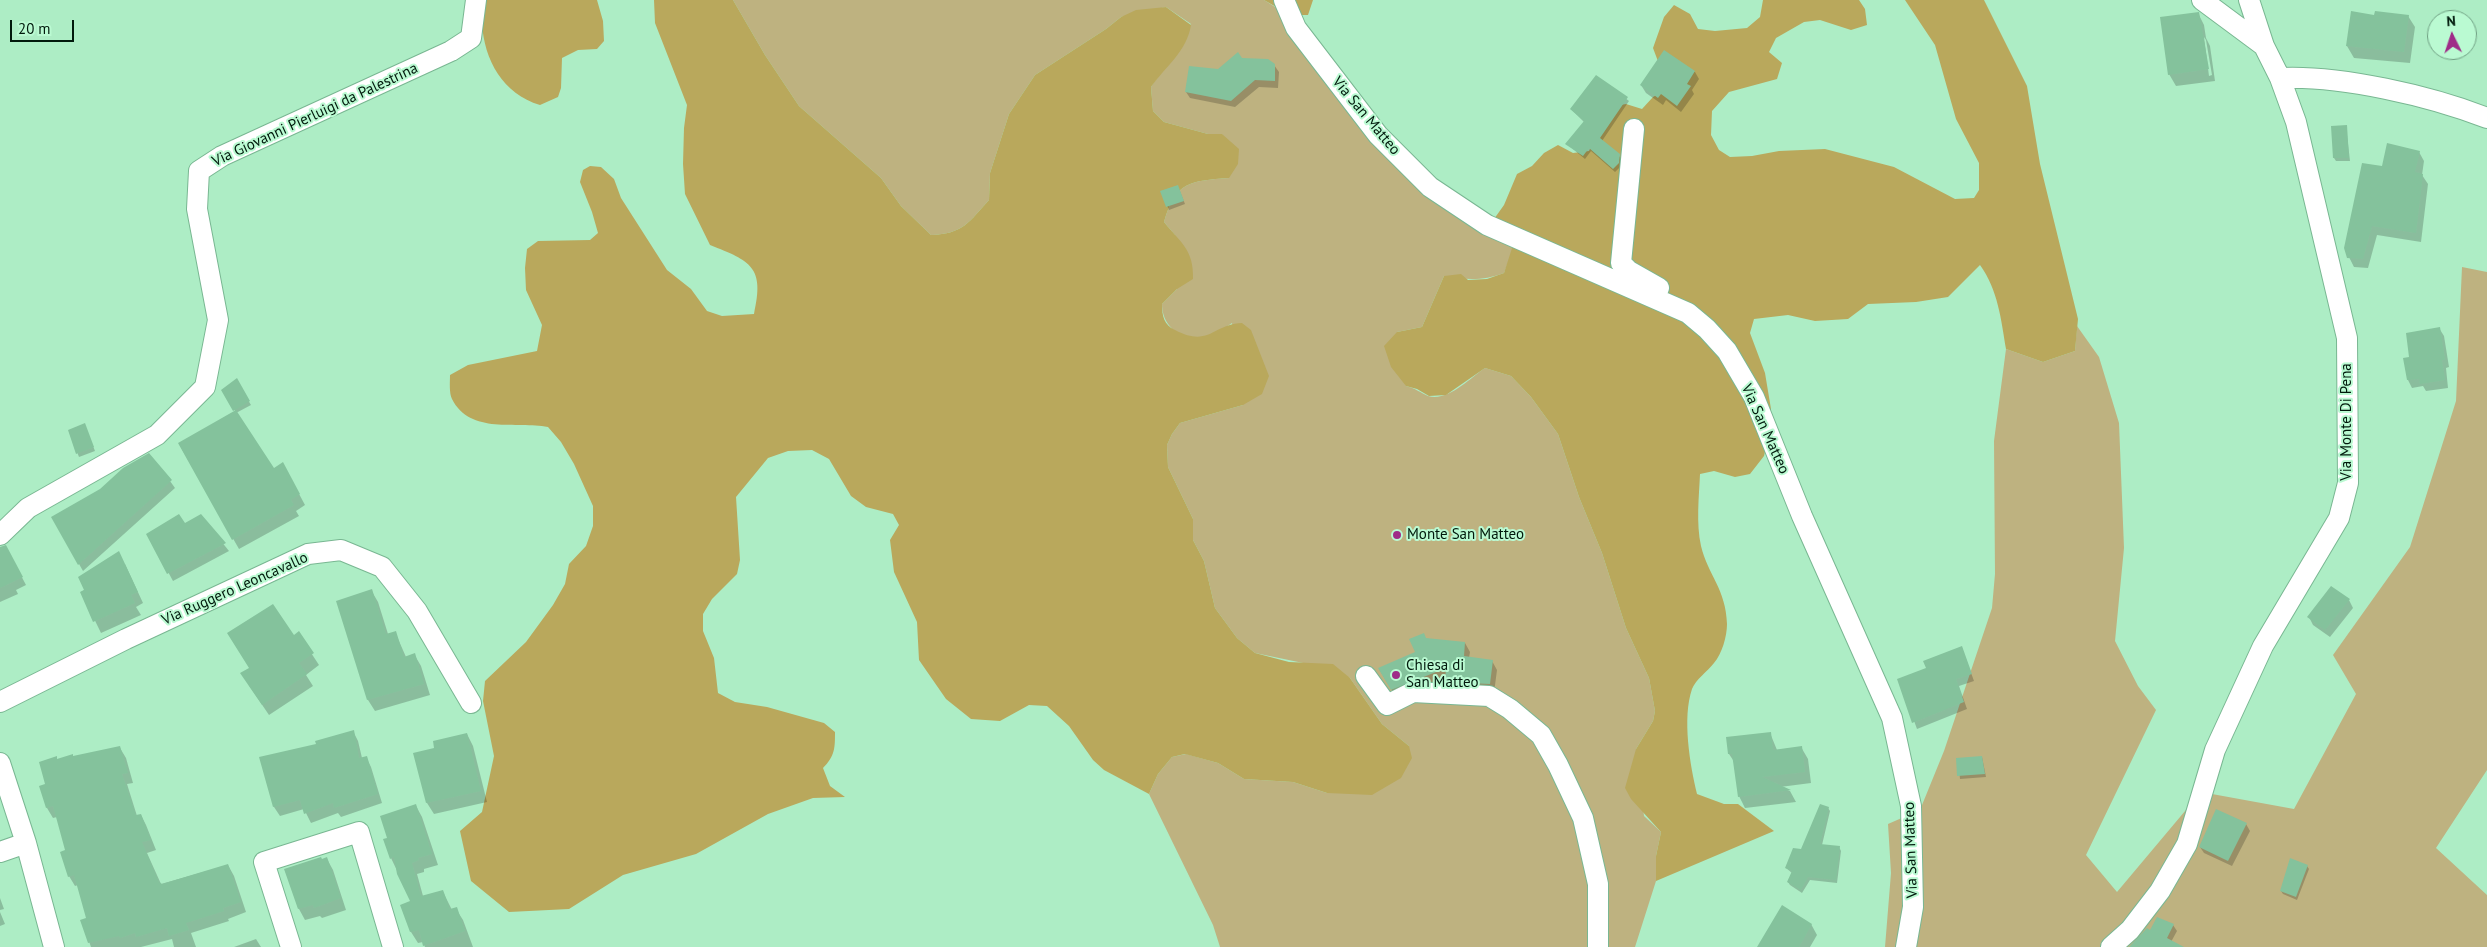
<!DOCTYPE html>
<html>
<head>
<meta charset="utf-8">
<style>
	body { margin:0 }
	#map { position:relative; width:2487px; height:947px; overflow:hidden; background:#adedc5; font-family:"PT Sans",sans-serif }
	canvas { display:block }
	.north { position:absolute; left:2427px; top:10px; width:50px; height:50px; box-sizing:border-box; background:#bafad2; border:1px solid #70a083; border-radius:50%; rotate:356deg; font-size:14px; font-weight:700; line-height:20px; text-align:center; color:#01190c }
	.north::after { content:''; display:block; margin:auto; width:18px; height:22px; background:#9f2c88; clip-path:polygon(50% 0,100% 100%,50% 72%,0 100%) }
	.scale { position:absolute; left:10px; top:20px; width:64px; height:22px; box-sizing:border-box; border:2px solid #01190c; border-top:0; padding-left:6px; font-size:15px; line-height:18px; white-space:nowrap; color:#01190c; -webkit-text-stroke:4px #bafad2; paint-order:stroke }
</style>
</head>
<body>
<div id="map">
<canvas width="2487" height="947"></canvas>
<div class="north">N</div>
<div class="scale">20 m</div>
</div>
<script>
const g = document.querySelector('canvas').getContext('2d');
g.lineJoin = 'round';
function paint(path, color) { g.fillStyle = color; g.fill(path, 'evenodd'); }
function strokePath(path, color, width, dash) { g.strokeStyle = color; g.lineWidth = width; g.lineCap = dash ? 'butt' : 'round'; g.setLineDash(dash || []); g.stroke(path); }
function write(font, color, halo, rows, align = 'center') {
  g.font = font + ' "PT Sans",sans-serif'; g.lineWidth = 4; g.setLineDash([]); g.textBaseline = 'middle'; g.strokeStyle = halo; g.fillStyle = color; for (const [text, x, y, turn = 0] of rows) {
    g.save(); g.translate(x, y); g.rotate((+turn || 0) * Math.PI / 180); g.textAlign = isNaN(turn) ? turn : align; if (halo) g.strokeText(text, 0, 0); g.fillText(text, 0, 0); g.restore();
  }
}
const green = new Path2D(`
	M 733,0 L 1264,0 L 1280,10 L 1410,163 L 1523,238 L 1509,260 L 1504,273 C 1483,281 1466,280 1444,276 L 1422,327 L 1397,332 L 1406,386 C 1415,388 1421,393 1428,396 C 1448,402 1470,378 1485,368 L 1511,376 L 1531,397 L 1558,434 L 1579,497 L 1602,553 L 1626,628 L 1649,678 L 1655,711 L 1653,721 L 1636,749 L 1644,816 L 1661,832 L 1656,856 L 1656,881 L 1635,947 L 1220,947 L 1213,925 L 1149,794 L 1158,774 L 1172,757 L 1186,754 L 1218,763 L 1244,779 L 1293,782 L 1327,793 L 1409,746 L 1382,724 L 1350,678 L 1308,664 L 1255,653 L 1237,638 L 1215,608 L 1204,561 L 1193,540 L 1193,519 L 1168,467 L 1167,445 L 1172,434 L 1180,423 L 1243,405 L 1232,323 C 1225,328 1217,333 1208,336 C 1185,343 1162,329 1162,304 L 1177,289 L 1175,235 L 1164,222 C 1176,181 1190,181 1229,178 L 1222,134 L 1208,134 L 1164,122 L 1153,111 L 1151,87 L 1191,24 L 1166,7 L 1121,17 L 1106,29 L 1035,75 L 1009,114 L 990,173 L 989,200 C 969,222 963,234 931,235 L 901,206 L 881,178 L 799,106 L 765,55 Z
	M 2462,267 L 2487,272 L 2487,770 L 2436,848 L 2487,895 L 2487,947 L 1885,947 L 1891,873 L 1888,824 L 1920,810 L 1944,751 L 1992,608 L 1995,574 L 1994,441 L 2006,349 L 2043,362 L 2075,351 L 2077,326 L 2099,357 L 2119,423 L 2124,548 L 2115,641 L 2138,686 L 2156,710 L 2086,855 L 2117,892 L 2201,792 L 2294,809 L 2356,694 L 2333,655 L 2410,547 L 2456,401 Z`);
const forest = new Path2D(`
	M 482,0 L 597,0 L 603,21 L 604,41 L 597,49 L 578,50 L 562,58 L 561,88 L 558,97 L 540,105 C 503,94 484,60 482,23 C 482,16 481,7 482,0 Z
	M 654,0 L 733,0 L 765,55 L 799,106 L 881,178 L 901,206 L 931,235 C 963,234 969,222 989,200 L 990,173 L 1009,114 L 1035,75 L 1106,29 L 1121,17 L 1136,10 L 1166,7 L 1191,25 C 1187,51 1166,66 1151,87 L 1153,111 L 1164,122 L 1208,134 L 1222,134 L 1239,149 L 1238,164 L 1229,178 C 1190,181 1176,181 1164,222 C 1181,243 1194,250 1193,279 L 1177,289 L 1162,304 C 1162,316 1164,325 1175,330 C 1209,348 1213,324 1242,323 L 1251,330 L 1269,376 L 1262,394 L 1243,405 L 1180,423 L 1172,434 L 1167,445 L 1168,467 L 1193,519 L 1193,540 L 1204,561 L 1215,608 L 1237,638 L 1255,653 L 1289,662 L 1333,664 L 1350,678 L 1382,724 L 1409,746 L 1412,758 L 1401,778 L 1372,795 L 1327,793 L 1293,782 L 1244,779 L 1218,763 L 1185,754 L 1172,757 L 1158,774 L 1149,794 L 1104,770 L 1093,760 L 1069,726 L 1047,706 L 1029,705 L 1000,721 L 971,719 L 946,699 L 919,660 L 917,622 L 894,572 L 890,540 L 899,525 L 893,514 L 866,507 L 851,496 L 829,459 L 812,450 L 788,451 L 768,458 L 736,497 L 740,560 L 737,574 L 712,599 L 703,614 L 703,631 L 714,658 L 718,693 L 735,702 L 767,707 L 824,723 L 835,732 C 835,748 835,756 823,768 L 830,786 L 845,797 L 813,798 L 768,814 L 696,854 L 623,875 L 569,909 L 509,912 L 471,881 L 460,831 L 482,812 L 494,756 L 483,701 L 485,681 L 526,642 L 553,605 L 565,584 L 569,564 L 586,546 L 593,526 L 593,506 L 574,464 L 561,442 L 548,427 C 517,421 470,435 452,399 C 449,393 450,382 450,375 L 468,365 L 537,351 L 542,325 L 526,290 L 525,268 L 527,249 L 538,241 L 590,240 L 598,233 L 592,212 L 580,182 L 583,170 L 590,166 L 601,167 L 614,179 L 621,198 L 667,270 L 691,289 L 707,311 L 722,316 L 754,314 C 765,267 751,261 710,245 L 685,194 L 683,164 L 684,128 L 687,105 L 655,23 Z
	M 1264,0 L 1313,0 L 1308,15 L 1290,15 Z
	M 1763,0 L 1859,0 L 1865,9 L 1867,25 L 1851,30 L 1820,20 L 1804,22 L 1776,38 L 1769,52 L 1782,63 L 1777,79 L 1729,92 L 1712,111 L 1711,135 L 1719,150 L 1730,157 L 1752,156 L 1779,151 L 1825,149 L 1894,167 L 1955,199 L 1974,198 L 1979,190 L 1979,163 L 1956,119 L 1935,45 L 1905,0 L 1984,0 L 2027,86 L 2040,164 L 2078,319 L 2075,351 L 2043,362 L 2006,349 C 2001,319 1998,290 1980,265 L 1948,297 L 1916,302 L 1868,304 L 1848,319 L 1815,321 L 1788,315 L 1754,319 L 1750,333 L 1765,373 L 1771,409 L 1771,426 L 1764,456 L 1750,474 L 1735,477 L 1714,471 L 1700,474 C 1699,497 1696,523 1701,546 C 1708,575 1726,589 1727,624 C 1727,636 1722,654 1714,663 C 1707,672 1696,679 1692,689 C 1682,718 1690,765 1697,794 L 1724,804 L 1738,804 L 1774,831 L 1656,881 L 1656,856 L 1661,832 L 1631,799 L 1625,788 L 1636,749 L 1653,721 L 1655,711 L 1649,678 L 1626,628 L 1602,553 L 1579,497 L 1558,434 L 1531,397 L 1511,376 L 1485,368 L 1446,395 L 1429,396 L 1417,389 L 1406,386 L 1391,367 L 1384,346 L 1397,332 L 1422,327 L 1444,276 L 1461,274 L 1468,280 L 1487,279 L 1504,273 L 1513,245 L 1494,219 L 1504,205 L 1517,174 L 1532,166 L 1544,153 L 1558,145 L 1573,153 L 1589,151 L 1610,107 L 1626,104 L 1642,109 L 1653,97 L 1668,88 L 1653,48 L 1664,17 L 1674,5 L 1690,14 L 1698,29 L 1715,31 L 1747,28 L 1760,17 Z`);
const shadow = new Path2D(`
	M 2198,13 L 2204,25 L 2206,38 L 2210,46 L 2215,81 L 2176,86 L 2169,74 ZM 2204,37 L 2206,40 L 2212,75 L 2209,76 Z
	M 2375,16 L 2408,16 L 2415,27 L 2410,63 L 2354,58 L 2347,46 Z
	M 1664,52 L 1695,72 L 1699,79 L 1692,90 L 1694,94 L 1681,112 L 1666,100 L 1663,105 L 1646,93 L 1641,85 Z
	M 1242,59 L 1274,65 L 1279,72 L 1278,88 L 1259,87 L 1235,107 L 1190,98 L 1186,92 Z
	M 1596,76 L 1629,101 L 1602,141 L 1621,158 L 1620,167 L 1615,172 L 1591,151 L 1585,159 L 1567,144 L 1584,122 L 1571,109 Z
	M 2346,126 L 2350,161 L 2336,161 L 2334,158 Z
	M 2419,152 L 2424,161 L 2422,175 L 2428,184 L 2421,242 L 2377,235 L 2368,268 L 2354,267 L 2349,257 Z
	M 1179,189 L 1185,204 L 1169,210 L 1161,192 Z
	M 2439,328 L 2444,336 L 2449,367 L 2446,368 L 2448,388 L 2426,391 L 2423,386 L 2412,388 L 2408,380 L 2404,359 L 2410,358 Z
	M 236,380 L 251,405 L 236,413 L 274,470 L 283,464 L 305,505 L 296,511 L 299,516 L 239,549 L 179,444 L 235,411 L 223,390 Z
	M 86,428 L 95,451 L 79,457 L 69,431 Z
	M 170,481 L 175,488 L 83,571 L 53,518 Z
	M 201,516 L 229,551 L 173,581 L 148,535 L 184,525 Z
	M 0,564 L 16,566 L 26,585 L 16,590 L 18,594 L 0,602 Z
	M 125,564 L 143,603 L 136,607 L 141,615 L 101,633 L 81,592 Z
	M 2331,588 L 2349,600 L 2353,608 L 2330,637 L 2313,625 L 2309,617 Z
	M 371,590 L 378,602 L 388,634 L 395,632 L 406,657 L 414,654 L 421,666 L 430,695 L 375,711 L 368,700 L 337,602 Z
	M 298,633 L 319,665 L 306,675 L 313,686 L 269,715 L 248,684 Z
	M 1426,639 L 1465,643 L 1470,652 L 1469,658 L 1492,661 L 1497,670 L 1494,693 L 1451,690 L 1446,679 L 1397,698 L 1379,669 L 1416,653 Z
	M 1962,648 L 1974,681 L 1959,686 L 1967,709 L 1917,729 L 1899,680 L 1927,669 Z
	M 353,731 L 358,741 L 362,758 L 366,757 L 371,767 L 382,803 L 341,817 L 338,813 L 311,823 L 304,809 L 280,816 L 274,807 L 261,758 L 318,745 Z
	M 1770,733 L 1777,750 L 1801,747 L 1808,759 L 1811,783 L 1780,787 L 1790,791 L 1796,802 L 1745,808 L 1739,796 L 1735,763 L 1729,754 Z
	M 467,734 L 473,746 L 487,802 L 434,814 L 427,803 L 415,754 L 435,749 Z
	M 120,748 L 126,758 L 133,783 L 127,784 L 137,816 L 141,815 L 146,825 L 156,850 L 147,853 L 161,884 L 228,865 L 234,876 L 246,912 L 228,919 L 229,921 L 191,933 L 196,947 L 174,947 L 172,939 L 141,947 L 91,947 L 82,921 L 88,919 L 78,885 L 75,886 L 69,876 L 67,851 L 57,817 L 53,818 L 47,808 L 41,787 L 47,785 L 57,760 Z
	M 1982,757 L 1986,777 L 1960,779 L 1958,759 Z
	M 416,806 L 422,817 L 438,865 L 424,869 L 424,872 L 417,874 L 423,896 L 443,892 L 452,910 L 456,909 L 463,920 L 473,947 L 425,947 L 423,942 L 418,943 L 411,932 L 402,905 L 412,902 L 391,858 L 389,839 Z
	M 1828,808 L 1830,811 L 1822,845 L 1839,847 L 1841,851 L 1837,883 L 1810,880 L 1802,893 L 1790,885 L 1788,882 L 1792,873 L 1786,868 L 1801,850 Z
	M 2246,824 L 2250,831 L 2232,866 L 2204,853 L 2200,847 Z
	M 327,859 L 333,870 L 346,910 L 322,918 L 320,916 L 305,920 L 299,909 L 285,870 Z
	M 2307,866 L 2309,869 L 2297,900 L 2283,894 L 2281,891 Z
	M 0,898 L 4,909 L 0,910 Z
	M 0,912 L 5,924 L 0,926 Z
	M 1811,924 L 1817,935 L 1810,947 L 1758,947 Z
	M 2173,925 L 2177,931 L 2171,942 L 2174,947 L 2130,947 L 2151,932 Z
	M 256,939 L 261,947 L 234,947 Z`);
const building = new Path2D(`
	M 2351,11 L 2374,15 L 2375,11 L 2409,15 L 2404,52 L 2346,46 Z
	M 2199,12 L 2209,69 L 2168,75 L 2160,17 Z
	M 1664,50 L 1695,71 L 1687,84 L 1691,86 L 1677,106 L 1661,94 L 1658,98 L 1640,85 Z
	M 1238,52 L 1242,58 L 1268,59 L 1275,64 L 1275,81 L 1255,80 L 1231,101 L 1185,92 L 1189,66 L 1218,69 Z
	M 1596,75 L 1628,97 L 1600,138 L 1620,154 L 1619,163 L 1613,169 L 1589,148 L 1583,156 L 1565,144 L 1584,121 L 1570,109 Z
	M 2347,125 L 2349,158 L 2333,158 L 2331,126 Z
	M 2387,143 L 2420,151 L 2415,172 L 2423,174 L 2416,233 L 2372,226 L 2363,259 L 2347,258 L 2344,248 L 2362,163 L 2382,166 Z
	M 1178,185 L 1184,201 L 1166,207 L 1160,191 Z
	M 2440,327 L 2445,360 L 2442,360 L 2445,380 L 2420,384 L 2419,379 L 2407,380 L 2403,358 L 2409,357 L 2406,333 Z
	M 237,378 L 250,401 L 233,411 L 221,390 Z
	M 236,410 L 274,468 L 283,462 L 300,494 L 291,500 L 294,505 L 232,540 L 178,443 Z
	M 85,423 L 94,447 L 76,454 L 68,430 Z
	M 149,453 L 172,480 L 78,565 L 51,517 L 100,489 L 123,468 Z
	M 179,514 L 185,523 L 201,514 L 226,543 L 167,574 L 146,534 Z
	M 6,545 L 23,577 L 0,588 L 0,547 Z
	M 119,551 L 138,592 L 131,595 L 135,603 L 93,622 L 80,592 L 84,590 L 78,577 Z
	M 2331,586 L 2350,599 L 2325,630 L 2307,617 Z
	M 372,589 L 386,634 L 396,631 L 404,657 L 415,653 L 424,684 L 367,700 L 336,601 Z
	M 273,604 L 294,635 L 299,631 L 314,653 L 299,663 L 307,674 L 262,705 L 240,673 L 249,668 L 227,633 Z
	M 1424,633 L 1426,638 L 1465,642 L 1464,656 L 1493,660 L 1490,684 L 1445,682 L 1446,668 L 1391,690 L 1378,668 L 1415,652 L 1409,639 Z
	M 1962,646 L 1972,674 L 1956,679 L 1964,702 L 1912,723 L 1897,679 L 1926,668 L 1923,661 Z
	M 354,730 L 359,758 L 367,756 L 378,794 L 334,808 L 333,803 L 304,814 L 300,800 L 273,807 L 259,757 L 316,744 L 315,741 Z
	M 1771,732 L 1773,750 L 1802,746 L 1805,772 L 1762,777 L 1791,790 L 1738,797 L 1732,754 L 1728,754 L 1726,737 Z
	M 467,733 L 481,791 L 426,803 L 413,753 L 434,748 L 433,741 Z
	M 120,746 L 128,773 L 122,774 L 136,815 L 141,814 L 151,840 L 142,842 L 159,882 L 162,884 L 228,864 L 241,902 L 223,908 L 224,911 L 186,923 L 189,930 L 169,936 L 167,928 L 136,937 L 135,933 L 120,938 L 119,936 L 88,943 L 80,920 L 86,918 L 74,875 L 68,877 L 60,852 L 65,850 L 53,806 L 46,808 L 39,786 L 45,784 L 39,762 L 57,756 L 57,759 L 73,754 L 73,756 Z
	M 1982,756 L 1985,774 L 1957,776 L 1956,758 Z
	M 416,804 L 432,854 L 418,858 L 419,860 L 412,863 L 421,896 L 443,890 L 450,909 L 457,907 L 465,931 L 423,946 L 419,930 L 410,932 L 400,905 L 410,901 L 397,874 L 394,857 L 390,859 L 383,839 L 387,838 L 380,816 Z
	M 1820,804 L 1829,807 L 1820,844 L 1840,846 L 1836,880 L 1808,877 L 1801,890 L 1787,882 L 1792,871 L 1785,868 L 1793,848 L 1801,849 Z
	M 2216,809 L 2247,823 L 2228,861 L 2199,847 Z
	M 321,857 L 322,859 L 327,857 L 341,898 L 314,908 L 313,905 L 298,909 L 284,869 Z
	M 2290,858 L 2308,865 L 2296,897 L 2280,891 Z
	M 1782,905 L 1812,924 L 1799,947 L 1757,947 Z
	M 2157,917 L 2174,924 L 2167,938 L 2184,947 L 2129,947 L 2147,928 L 2150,930 Z`);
const minor = new Path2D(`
	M 1284,0 L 1296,28 L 1378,135 L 1430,187 L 1487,225 L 1688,313 L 1707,329 L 1727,351 L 1754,397 L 1802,516 L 1892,718 L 1911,806 L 1913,907 L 1906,947
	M 2202,0 L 2264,46
	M 2280,78 C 2340,75 2431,96 2487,118
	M 1634,129 L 1621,263 L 1629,271 L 1659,288
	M 0,535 L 28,508 L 157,435 L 205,387 L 218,320 L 197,209 L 199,171 L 222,156 L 451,51 L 471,38 L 476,0
	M 1366,676 L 1387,705 L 1413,692 L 1489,696 L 1510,709 L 1541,735 L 1558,765 L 1583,818 L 1598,884 L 1598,947
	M 0,702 L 126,639 L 308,554 L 341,550 L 382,567 L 417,611 L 471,703
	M 0,763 L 26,843 L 54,947
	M 0,852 L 26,843
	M 291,947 L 264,862 L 359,832 L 393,947
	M 2111,947 L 2130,930 L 2160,891 L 2187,844 L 2215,750 L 2263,646 L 2339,518 L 2348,483 L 2347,338 L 2296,122 L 2280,78 L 2264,46 L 2249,0`);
const markers = [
	[1397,535,5,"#9f2c88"],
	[1396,675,5,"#9f2c88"]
];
const streetNames = [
	["Via Giovanni Pierluigi da Palestrina",315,115,-25],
	["Via San Matteo",1366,116,50],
	["Via Monte Di Pena",2347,422,-90],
	["Via San Matteo",1765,429,66],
	["Via Ruggero Leoncavallo",235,589,-24],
	["Via San Matteo",1911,850,-92]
];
const poiNames = [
	["Monte San Matteo",1407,535],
	["Chiesa di",1406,666],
	["San Matteo",1406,683]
];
paint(green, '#beb280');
paint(forest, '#b9a85c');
paint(shadow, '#0003');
paint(building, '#84c29c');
strokePath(minor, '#79b792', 22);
strokePath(minor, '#fff', 20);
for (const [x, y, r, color] of markers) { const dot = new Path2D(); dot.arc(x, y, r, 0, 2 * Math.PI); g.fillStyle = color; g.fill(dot); strokePath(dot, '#bafad2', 2); }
write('15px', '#01190c', '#bafad2', streetNames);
write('15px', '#01190c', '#bafad2', poiNames, 'left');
</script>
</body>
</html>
